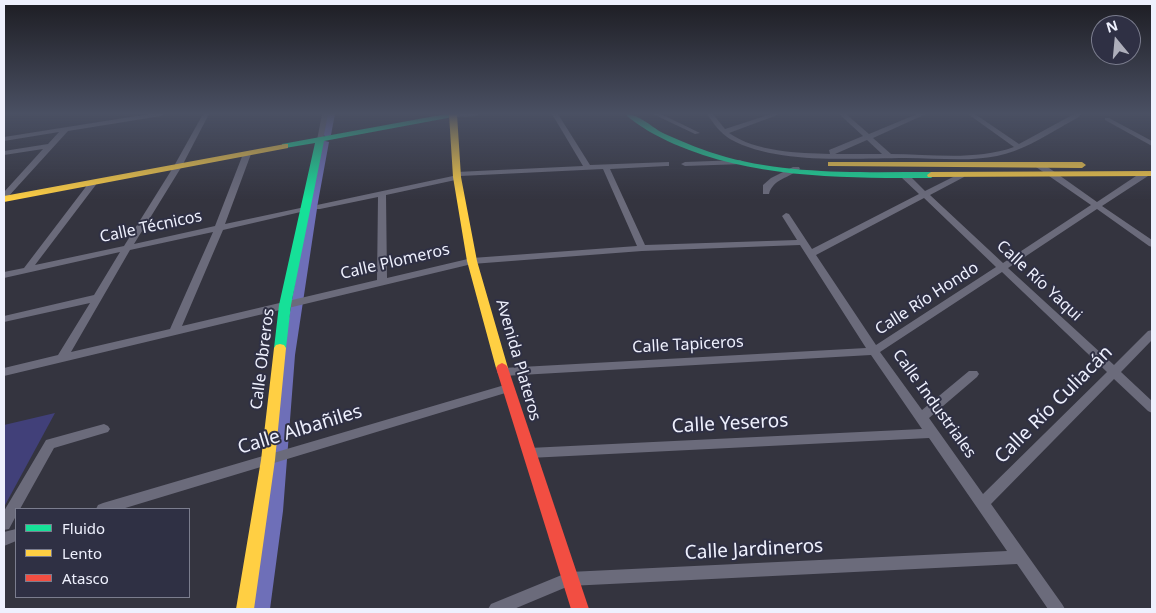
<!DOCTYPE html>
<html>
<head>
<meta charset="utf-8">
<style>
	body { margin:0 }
	#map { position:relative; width:1156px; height:613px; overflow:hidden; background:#34343f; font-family:"Noto Sans",sans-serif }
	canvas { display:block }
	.frame { position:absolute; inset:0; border:5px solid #eef0fd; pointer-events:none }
	.legend { position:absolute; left:15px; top:508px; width:175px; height:90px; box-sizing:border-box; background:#2f3044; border:1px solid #7b7d8e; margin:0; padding:6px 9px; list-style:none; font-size:15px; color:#eef0fd }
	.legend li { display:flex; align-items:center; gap:10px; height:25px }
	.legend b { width:25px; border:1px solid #7b7d8e }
	.north { position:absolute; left:1091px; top:15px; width:50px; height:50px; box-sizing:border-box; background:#2f3044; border:1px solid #7b7d8e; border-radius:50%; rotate:343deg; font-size:14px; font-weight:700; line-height:20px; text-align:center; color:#eef0fd }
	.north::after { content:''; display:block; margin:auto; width:18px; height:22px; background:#adaeba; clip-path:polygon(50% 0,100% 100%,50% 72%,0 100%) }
</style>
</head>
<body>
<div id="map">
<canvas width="1156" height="613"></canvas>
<div class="frame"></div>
<ul class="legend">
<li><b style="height:6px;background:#16e098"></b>Fluido</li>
<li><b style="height:6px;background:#ffcf43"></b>Lento</li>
<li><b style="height:6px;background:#f24e42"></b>Atasco</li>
</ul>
<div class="north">N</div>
</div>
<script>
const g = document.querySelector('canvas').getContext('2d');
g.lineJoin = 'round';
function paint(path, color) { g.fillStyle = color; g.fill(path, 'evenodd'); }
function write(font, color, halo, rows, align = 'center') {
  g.font = font + ' "Noto Sans",sans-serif'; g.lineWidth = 4; g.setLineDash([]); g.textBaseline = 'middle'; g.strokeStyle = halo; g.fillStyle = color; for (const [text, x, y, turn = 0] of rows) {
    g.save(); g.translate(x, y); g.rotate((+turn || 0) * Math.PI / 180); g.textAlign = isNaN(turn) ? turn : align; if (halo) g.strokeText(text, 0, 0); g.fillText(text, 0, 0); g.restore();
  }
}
const green = new Path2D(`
	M 55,413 L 4,507 L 4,425 Z`);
const canal = new Path2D(`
	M 327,114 L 335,114 L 331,135 L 327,137 L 323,135 Z
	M 322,140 L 329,142 L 318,202 L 295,355 L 283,511 L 270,609 L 252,609 L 267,511 L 283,355 L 308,202 Z`);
const street = new Path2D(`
	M 149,114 L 164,114 L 161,116 L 68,131 L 7,198 L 4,198 L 4,192 L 43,149 L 4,155 L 4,151 L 48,144 L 59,132 L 4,141 L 4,137 Z
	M 203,114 L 209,114 L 182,166 L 134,244 L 215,226 L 243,154 L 247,152 L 251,154 L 225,224 L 305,207 L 309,209 L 305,211 L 223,230 L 182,326 L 377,280 L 378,197 L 320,209 L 317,209 L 317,205 L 453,176 L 453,172 L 456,172 L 583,166 L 552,114 L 558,114 L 590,165 L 669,162 L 669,166 L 666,166 L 610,169 L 645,245 L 797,240 L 782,216 L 786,213 L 789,214 L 812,249 L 919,194 L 901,177 L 901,173 L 907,173 L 925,191 L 961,173 L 965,175 L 964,177 L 930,195 L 1003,263 L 1091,205 L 1036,167 L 1036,163 L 1042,163 L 1097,202 L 1142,172 L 1148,172 L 1148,176 L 1102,206 L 1152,240 L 1152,247 L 1149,246 L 1097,209 L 1008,268 L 1114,365 L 1148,331 L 1152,330 L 1152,340 L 1121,372 L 1152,401 L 1152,413 L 1148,411 L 1114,379 L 991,504 L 1062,604 L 1065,609 L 1048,609 L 1017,564 L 569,586 L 514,609 L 488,609 L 491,604 L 569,572 L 1007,551 L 929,438 L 529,458 L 525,457 L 523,453 L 525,449 L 529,448 L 922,429 L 871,355 L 503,376 L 499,375 L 497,372 L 499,369 L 503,368 L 866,348 L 800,245 L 642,251 L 472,264 L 4,376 L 4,368 L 58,355 L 90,303 L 4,322 L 4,316 L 94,295 L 120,252 L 4,278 L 4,272 L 24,268 L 91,180 L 94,180 L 98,182 L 35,265 L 124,246 L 174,166 ZM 603,169 L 637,246 L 472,258 L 387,278 L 386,195 L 460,179 L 460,176 ZM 924,198 L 996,267 L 876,345 L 816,255 ZM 213,232 L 170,329 L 71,352 L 130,250 ZM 1002,272 L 1107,372 L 983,494 L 929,418 L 977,377 L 979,374 L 977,371 L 969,371 L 922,410 L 880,352 Z
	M 322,114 L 328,114 L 323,140 L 320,142 L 317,140 Z
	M 450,114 L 479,114 L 476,116 L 453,117 L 451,116 Z
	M 653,114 L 661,114 L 700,133 L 695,134 Z
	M 707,114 L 713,114 L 725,129 L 771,114 L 780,114 L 729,133 C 756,152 798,153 830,154 L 829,150 L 863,136 L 839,114 L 846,114 L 869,134 L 917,114 L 926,114 L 873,138 L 891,154 C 931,154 975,161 1014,147 L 968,114 L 975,114 L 1019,144 L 1074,114 L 1082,114 C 1077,119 1069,122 1063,126 C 1042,138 1021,151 997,156 C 968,162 936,158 906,158 C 854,158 776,165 730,139 C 720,133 713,123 707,114 ZM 867,140 L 882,154 L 834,154 L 835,154 Z
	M 1105,118 L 1109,118 L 1152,141 L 1152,146 L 1105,120 Z
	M 740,160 L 744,162 L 743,164 L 685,166 L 681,164 L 685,162 Z
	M 793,167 L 799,167 L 800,169 C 789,178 773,179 769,194 L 763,194 L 763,185 L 771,178 Z
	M 508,384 L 512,385 L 514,388 L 512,391 L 122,509 L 96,509 L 98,505 L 103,503 Z
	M 104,424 L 108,426 L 110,429 L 108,432 L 54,448 L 20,509 L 16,509 L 16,516 L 9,529 L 4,530 L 4,511 L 46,440 Z
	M 16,529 L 16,541 L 4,546 L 4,532 Z`);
const fast = new Path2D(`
	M 446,114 L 457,115 L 453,117 L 324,141 L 291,305 L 286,348 L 284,351 L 276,351 L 274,348 L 279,305 L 315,143 L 285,148 L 282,148 L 282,144 Z
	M 625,114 C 640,114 652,128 665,134 C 685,143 705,151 726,157 C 792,175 863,172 931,172 L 935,175 L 931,178 C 845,178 755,179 674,144 C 657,136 639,127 625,114 Z`);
const slow = new Path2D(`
	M 449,114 L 457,114 L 461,177 L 477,261 L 508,368 L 506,371 L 498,371 L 496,368 L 467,261 L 453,177 Z
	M 285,144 L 288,144 L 288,148 L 4,202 L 4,196 Z
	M 828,162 L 1082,162 L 1086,165 L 1082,168 L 831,166 L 828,166 Z
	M 931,172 L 1152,171 L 1152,176 L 928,177 L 927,175 Z
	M 280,344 L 284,345 L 286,348 L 275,460 L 254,609 L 236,609 L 261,460 L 274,348 L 276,345 Z`);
const jam = new Path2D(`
	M 502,363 L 506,365 L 508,368 L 589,609 L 571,609 L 496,368 L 498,365 Z`);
const streetNames = [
	["Calle Técnicos",151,227,-12],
	["Calle Plomeros",395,262,-13],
	["Calle Río Yaqui",1039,281,43],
	["Calle Río Hondo",927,299,-33],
	["Calle Tapiceros",688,345,-3],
	["Calle Obreros",263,359,-83],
	["Avenida Plateros",518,360,74],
	["Calle Industriales",934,404,54]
];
const nearStreetnames = [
	["Calle Río Culiacán",1054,405,-45],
	["Calle Yeseros",730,424,-3],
	["Calle Albañiles",300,430,-17],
	["Calle Jardineros",754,550,-3]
];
paint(green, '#414079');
paint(canal, '#6e6fb8');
paint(street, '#6b6b7b');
paint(fast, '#16e098');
paint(slow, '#ffcf43');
paint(jam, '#f24e42');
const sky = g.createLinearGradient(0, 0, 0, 200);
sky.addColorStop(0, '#1d1d23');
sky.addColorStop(0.57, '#4a5063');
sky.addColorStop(1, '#4a506300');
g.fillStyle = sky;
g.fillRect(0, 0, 1156, 200);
write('16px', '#eef0fd', '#2f3044', streetNames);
write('19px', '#eef0fd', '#2f3044', nearStreetnames);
</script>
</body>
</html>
